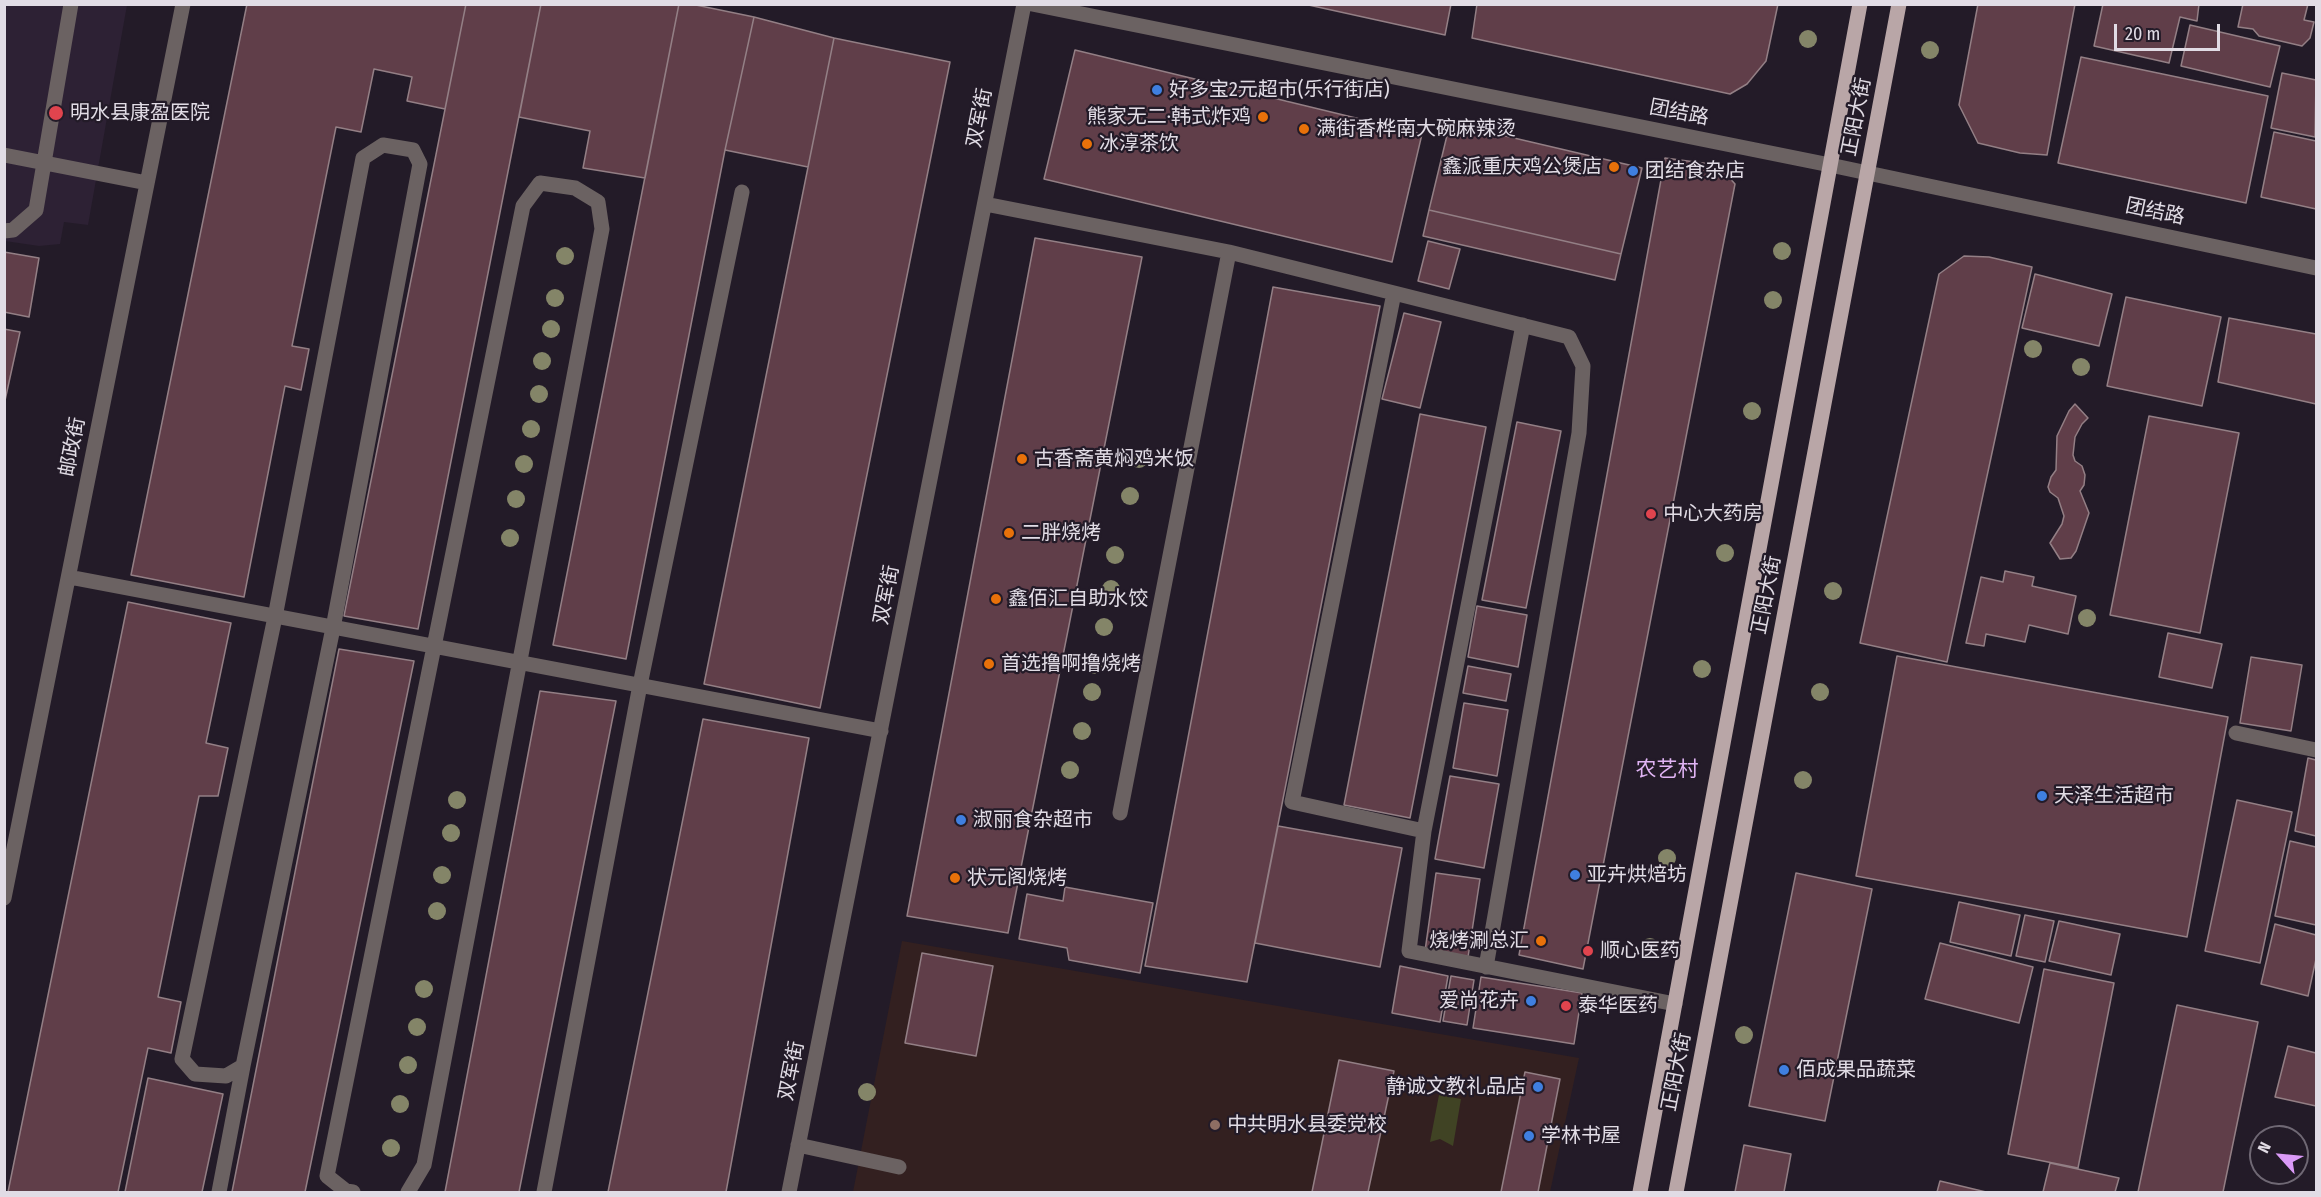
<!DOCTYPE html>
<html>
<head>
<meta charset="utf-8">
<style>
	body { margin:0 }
	#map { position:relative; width:2321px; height:1197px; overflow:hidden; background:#231b28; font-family:"Fira Sans Condensed",sans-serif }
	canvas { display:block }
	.frame { position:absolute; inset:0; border:6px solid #e1dce5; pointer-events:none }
	.north { position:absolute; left:2249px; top:1125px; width:60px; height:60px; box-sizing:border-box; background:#231b28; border:2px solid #6f6874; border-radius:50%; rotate:297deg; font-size:16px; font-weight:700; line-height:24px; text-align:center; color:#e1dce5 }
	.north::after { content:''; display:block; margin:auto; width:21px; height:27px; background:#da9af7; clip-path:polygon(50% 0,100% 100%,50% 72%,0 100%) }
	.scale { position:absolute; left:2114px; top:24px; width:106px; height:27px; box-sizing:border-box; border:3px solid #e1dce5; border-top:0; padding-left:8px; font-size:18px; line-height:21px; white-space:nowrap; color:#e1dce5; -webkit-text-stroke:4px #231b28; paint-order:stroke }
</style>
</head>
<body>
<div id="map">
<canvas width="2321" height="1197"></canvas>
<div class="frame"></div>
<div class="north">N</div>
<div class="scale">20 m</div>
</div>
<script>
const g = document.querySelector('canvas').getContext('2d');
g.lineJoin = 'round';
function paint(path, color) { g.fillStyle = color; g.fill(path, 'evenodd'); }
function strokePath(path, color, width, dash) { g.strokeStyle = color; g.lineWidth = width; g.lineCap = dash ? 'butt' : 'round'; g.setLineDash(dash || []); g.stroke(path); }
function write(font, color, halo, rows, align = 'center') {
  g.font = font + ' "Fira Sans Condensed","Noto Sans SC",sans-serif'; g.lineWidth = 4.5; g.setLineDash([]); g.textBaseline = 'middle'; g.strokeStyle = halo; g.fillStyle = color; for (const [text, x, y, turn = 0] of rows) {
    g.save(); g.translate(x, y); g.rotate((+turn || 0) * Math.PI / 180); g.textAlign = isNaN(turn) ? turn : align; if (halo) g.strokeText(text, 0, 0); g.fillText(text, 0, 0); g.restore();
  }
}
const built = new Path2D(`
	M 4,5 L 127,5 L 88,225 L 64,222 L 60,244 L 39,246 L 5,241 Z`);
const education = new Path2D(`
	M 902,941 L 1579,1058 L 1550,1192 L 853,1192 Z`);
const green = new Path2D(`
	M 1439,1095 L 1461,1099 L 1453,1146 L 1440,1139 L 1430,1142 Z`);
const building = new Path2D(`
	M 247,4 L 466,4 L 445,109 L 407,101 L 412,77 L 374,69 L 361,132 L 336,127 L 292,346 L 309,349 L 301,390 L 285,386 L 244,597 L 131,575 Z
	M 466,4 L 541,4 L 418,629 L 344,616 Z
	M 541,4 L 679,4 L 645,178 L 583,168 L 590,131 L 519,117 Z
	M 679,4 L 691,4 L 754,17 L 725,150 L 626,659 L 553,645 Z
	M 1304,4 L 1451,4 L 1445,35 Z
	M 1477,4 L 1778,4 L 1766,61 L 1747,84 L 1730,94 L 1472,38 Z
	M 1978,4 L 2075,4 L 2047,155 L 2020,153 L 1978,143 L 1959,105 Z
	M 2103,4 L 2199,4 L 2197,21 L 2180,17 L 2169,63 L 2094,46 Z
	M 2243,4 L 2308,4 L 2304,20 L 2314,22 L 2310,38 L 2302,46 L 2259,36 L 2253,29 L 2238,27 Z
	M 754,17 L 834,38 L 808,167 L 725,150 Z
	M 2190,25 L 2280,46 L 2270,87 L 2181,66 Z
	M 834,38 L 950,62 L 820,708 L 704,684 Z
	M 1075,50 L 1422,134 L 1392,262 L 1044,179 Z
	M 2081,57 L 2268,96 L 2246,203 L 2058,163 Z
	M 2282,73 L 2316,80 L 2315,137 L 2271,128 Z
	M 1450,123 L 1642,168 L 1621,254 L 1429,210 Z
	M 2274,132 L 2316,141 L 2316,209 L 2261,197 Z
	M 1665,158 L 1718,165 L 1735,184 L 1583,969 L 1519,955 Z
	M 1429,210 L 1621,254 L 1615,280 L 1423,236 Z
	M 1035,238 L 1142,257 L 1008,933 L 907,916 Z
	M 1428,241 L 1460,249 L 1449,289 L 1418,281 Z
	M 4,252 L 39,258 L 29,317 L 4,312 Z
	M 1964,256 L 1989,257 L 2032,267 L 1947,662 L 1860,643 L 1939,274 Z
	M 2035,274 L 2112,294 L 2099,346 L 2022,328 Z
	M 1273,287 L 1380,306 L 1247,982 L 1145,966 Z
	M 2126,297 L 2221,317 L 2202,406 L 2107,386 Z
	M 1404,313 L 1441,322 L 1420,408 L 1382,399 Z
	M 2229,318 L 2316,334 L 2316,404 L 2218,382 Z
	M 4,329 L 20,332 L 4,405 Z
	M 2075,404 L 2088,418 L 2082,424 L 2075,437 L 2073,455 L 2075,461 L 2082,466 L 2085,475 L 2084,485 L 2080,491 L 2089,513 L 2076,551 L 2071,558 L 2060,559 L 2050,543 L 2062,524 L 2064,516 L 2058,498 L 2050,492 L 2048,487 L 2051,477 L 2056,470 L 2057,436 L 2069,411 Z
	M 1420,414 L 1486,427 L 1410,818 L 1344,805 Z
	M 2149,416 L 2239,433 L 2200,633 L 2110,615 Z
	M 1517,422 L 1561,431 L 1526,608 L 1482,600 Z
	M 2005,571 L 2034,577 L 2032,586 L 2076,596 L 2068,634 L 2029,625 L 2025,642 L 1986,634 L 1984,646 L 1966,643 L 1981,577 L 2003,582 Z
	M 128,602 L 231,623 L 206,743 L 228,748 L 218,796 L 199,796 L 158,997 L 181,1002 L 171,1053 L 148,1048 L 118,1192 L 8,1192 Z
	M 1477,606 L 1527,615 L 1518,667 L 1468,657 Z
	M 2168,633 L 2222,644 L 2212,688 L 2159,677 Z
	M 339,649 L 414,661 L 305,1192 L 232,1192 Z
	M 1897,656 L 2228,717 L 2187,937 L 1856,876 Z
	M 2251,657 L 2302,665 L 2291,731 L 2240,723 Z
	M 1468,666 L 1511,674 L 1506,701 L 1463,693 Z
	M 540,691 L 616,701 L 519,1192 L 445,1192 Z
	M 1464,703 L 1508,710 L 1497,776 L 1453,768 Z
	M 703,719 L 809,738 L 726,1192 L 608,1192 Z
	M 2308,758 L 2316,760 L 2316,836 L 2295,831 Z
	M 1450,776 L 1499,784 L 1484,868 L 1435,859 Z
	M 2237,800 L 2292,812 L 2260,963 L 2205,951 Z
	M 1278,826 L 1402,848 L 1380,967 L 1255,943 Z
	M 2290,841 L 2316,847 L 2316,925 L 2275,916 Z
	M 1436,873 L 1480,879 L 1468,957 L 1425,951 Z
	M 1796,873 L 1872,889 L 1825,1121 L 1749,1106 Z
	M 1065,887 L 1153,903 L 1140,973 L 1069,960 L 1067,948 L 1019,939 L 1027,894 L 1063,901 Z
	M 1959,902 L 2020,915 L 2011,956 L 1950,942 Z
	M 2025,915 L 2054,921 L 2045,962 L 2016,956 Z
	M 2059,921 L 2120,934 L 2111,975 L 2049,961 Z
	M 2275,924 L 2316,935 L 2316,959 L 2308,996 L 2261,984 Z
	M 1940,943 L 2033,967 L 2019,1023 L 1925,999 Z
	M 922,953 L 993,966 L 976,1056 L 905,1043 Z
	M 1400,966 L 1448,976 L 1440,1022 L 1392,1013 Z
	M 2044,969 L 2114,983 L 2078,1168 L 2008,1154 Z
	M 1451,976 L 1474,980 L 1467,1025 L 1443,1021 Z
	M 1481,977 L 1582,993 L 1574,1044 L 1473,1028 Z
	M 2177,1005 L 2258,1022 L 2223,1192 L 2138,1192 Z
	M 2288,1046 L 2316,1053 L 2316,1106 L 2275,1097 Z
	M 1339,1060 L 1394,1071 L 1368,1192 L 1312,1192 Z
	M 1525,1072 L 1560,1079 L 1538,1192 L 1501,1192 Z
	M 148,1078 L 223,1094 L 202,1192 L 125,1192 Z
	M 1744,1145 L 1791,1154 L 1784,1192 L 1735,1192 Z
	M 2050,1163 L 2119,1178 L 2115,1192 L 2043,1192 Z
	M 1940,1181 L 1986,1192 L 1937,1192 Z`);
const minor = new Path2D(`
	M 1032,4 L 1830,165 L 2316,268
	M 383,145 L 413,150 L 420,164 L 333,628 L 243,1066 L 226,1076 L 195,1074 L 182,1059 L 275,617 L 363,158 Z
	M 4,155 L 147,183
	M 985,204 L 1229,252 L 1394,293 L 1292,802 L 1424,831 L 1409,951 L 1675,1004
	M 4,231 L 13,230 L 36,210 L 71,4
	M 1394,293 L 1569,337 L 1583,366 L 1579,433 L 1486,967
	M 69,577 L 881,731
	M 2236,733 L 2316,750
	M 1120,813 L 1229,252
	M 1424,831 L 1523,325
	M 4,898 L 183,4
	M 798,1145 L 899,1167
	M 219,1192 L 243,1066
	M 353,1192 L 346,1191 L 327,1176 L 523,206 L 540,183 L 575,188 L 598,202 L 602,229 L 424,1165 L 408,1192
	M 544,1192 L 640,685 L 742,192
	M 789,1192 L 1024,4`);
const major = new Path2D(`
	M 1640,1192 L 1860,4
	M 1676,1192 L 1899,4`);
const trees = [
	[1808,39],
	[1930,50],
	[1782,251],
	[565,256],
	[555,298],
	[1773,300],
	[551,329],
	[2033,349],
	[542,361],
	[2081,367],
	[539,394],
	[1752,411],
	[531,429],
	[1139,459],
	[524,464],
	[1130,496],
	[516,499],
	[510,538],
	[1725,553],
	[1115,555],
	[1111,589],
	[1833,591],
	[2087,618],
	[1104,627],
	[1095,665],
	[1702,669],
	[1092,692],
	[1820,692],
	[1082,731],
	[1070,770],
	[1803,780],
	[457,800],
	[451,833],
	[1667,858],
	[442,875],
	[437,911],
	[1650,947],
	[424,989],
	[417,1027],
	[1744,1035],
	[408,1065],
	[867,1092],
	[400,1104],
	[391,1148]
];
const markers = [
	[1157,90,6,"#3f7fe0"],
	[56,113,8,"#e0444e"],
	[1263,117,6,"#e8710a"],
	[1304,129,6,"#e8710a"],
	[1087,144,6,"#e8710a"],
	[1614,167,6,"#e8710a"],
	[1633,171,6,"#3f7fe0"],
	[1022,459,6,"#e8710a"],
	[1651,514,6,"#e0444e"],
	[1009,533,6,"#e8710a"],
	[996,599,6,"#e8710a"],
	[989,664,6,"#e8710a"],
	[2042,796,6,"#3f7fe0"],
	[961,820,6,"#3f7fe0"],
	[1575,875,6,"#3f7fe0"],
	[955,878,6,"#e8710a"],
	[1541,941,6,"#e8710a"],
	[1588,951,6,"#e0444e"],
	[1531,1001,6,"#3f7fe0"],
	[1566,1006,6,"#e0444e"],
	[1784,1070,6,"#3f7fe0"],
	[1538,1087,6,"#3f7fe0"],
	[1215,1125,6,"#8d6e63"],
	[1529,1136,6,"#3f7fe0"]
];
const poiNames = [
	["好多宝2元超市(乐行街店)",1169,90],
	["明水县康盈医院",70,113],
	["熊家无二·韩式炸鸡",1251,117,"right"],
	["满街香桦南大碗麻辣烫",1316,129],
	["冰淳茶饮",1099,144],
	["鑫派重庆鸡公煲店",1602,167,"right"],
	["团结食杂店",1645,171],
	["古香斋黄焖鸡米饭",1034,459],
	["中心大药房",1663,514],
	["二胖烧烤",1021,533],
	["鑫佰汇自助水饺",1008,599],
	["首选撸啊撸烧烤",1001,664],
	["天泽生活超市",2054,796],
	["淑丽食杂超市",973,820],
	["亚卉烘焙坊",1587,875],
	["状元阁烧烤",967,878],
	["烧烤涮总汇",1529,941,"right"],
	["顺心医药",1600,951],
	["爱尚花卉",1519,1001,"right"],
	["泰华医药",1578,1006],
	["佰成果品蔬菜",1796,1070],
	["静诚文教礼品店",1526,1087,"right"],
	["中共明水县委党校",1227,1125],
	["学林书屋",1541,1136]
];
const streetNames = [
	["团结路",1679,113,11],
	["正阳大街",1857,117,-79],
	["双军街",980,118,-79],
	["团结路",2155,212,12],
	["邮政街",73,447,-79],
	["双军街",887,595,-79],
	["正阳大街",1767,595,-79],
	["双军街",792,1071,-79],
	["正阳大街",1677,1072,-79]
];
const neighbourhoodNames = [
	["农艺村",1667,770]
];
paint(built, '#2d2134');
paint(education, '#332020');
paint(green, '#404324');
paint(building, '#603e49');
strokePath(building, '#937f85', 1.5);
strokePath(minor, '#6b6262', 15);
strokePath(major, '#b9a6a7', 15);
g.fillStyle = '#848568';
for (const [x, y] of trees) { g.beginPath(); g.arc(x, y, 9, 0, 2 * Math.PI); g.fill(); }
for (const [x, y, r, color] of markers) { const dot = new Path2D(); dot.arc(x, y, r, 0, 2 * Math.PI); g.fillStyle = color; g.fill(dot); strokePath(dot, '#231b28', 2); }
write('20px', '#e1dce5', '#231b28', poiNames, 'left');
write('20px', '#e1dce5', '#231b28', streetNames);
write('21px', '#e0b4f4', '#231b28', neighbourhoodNames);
</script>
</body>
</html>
